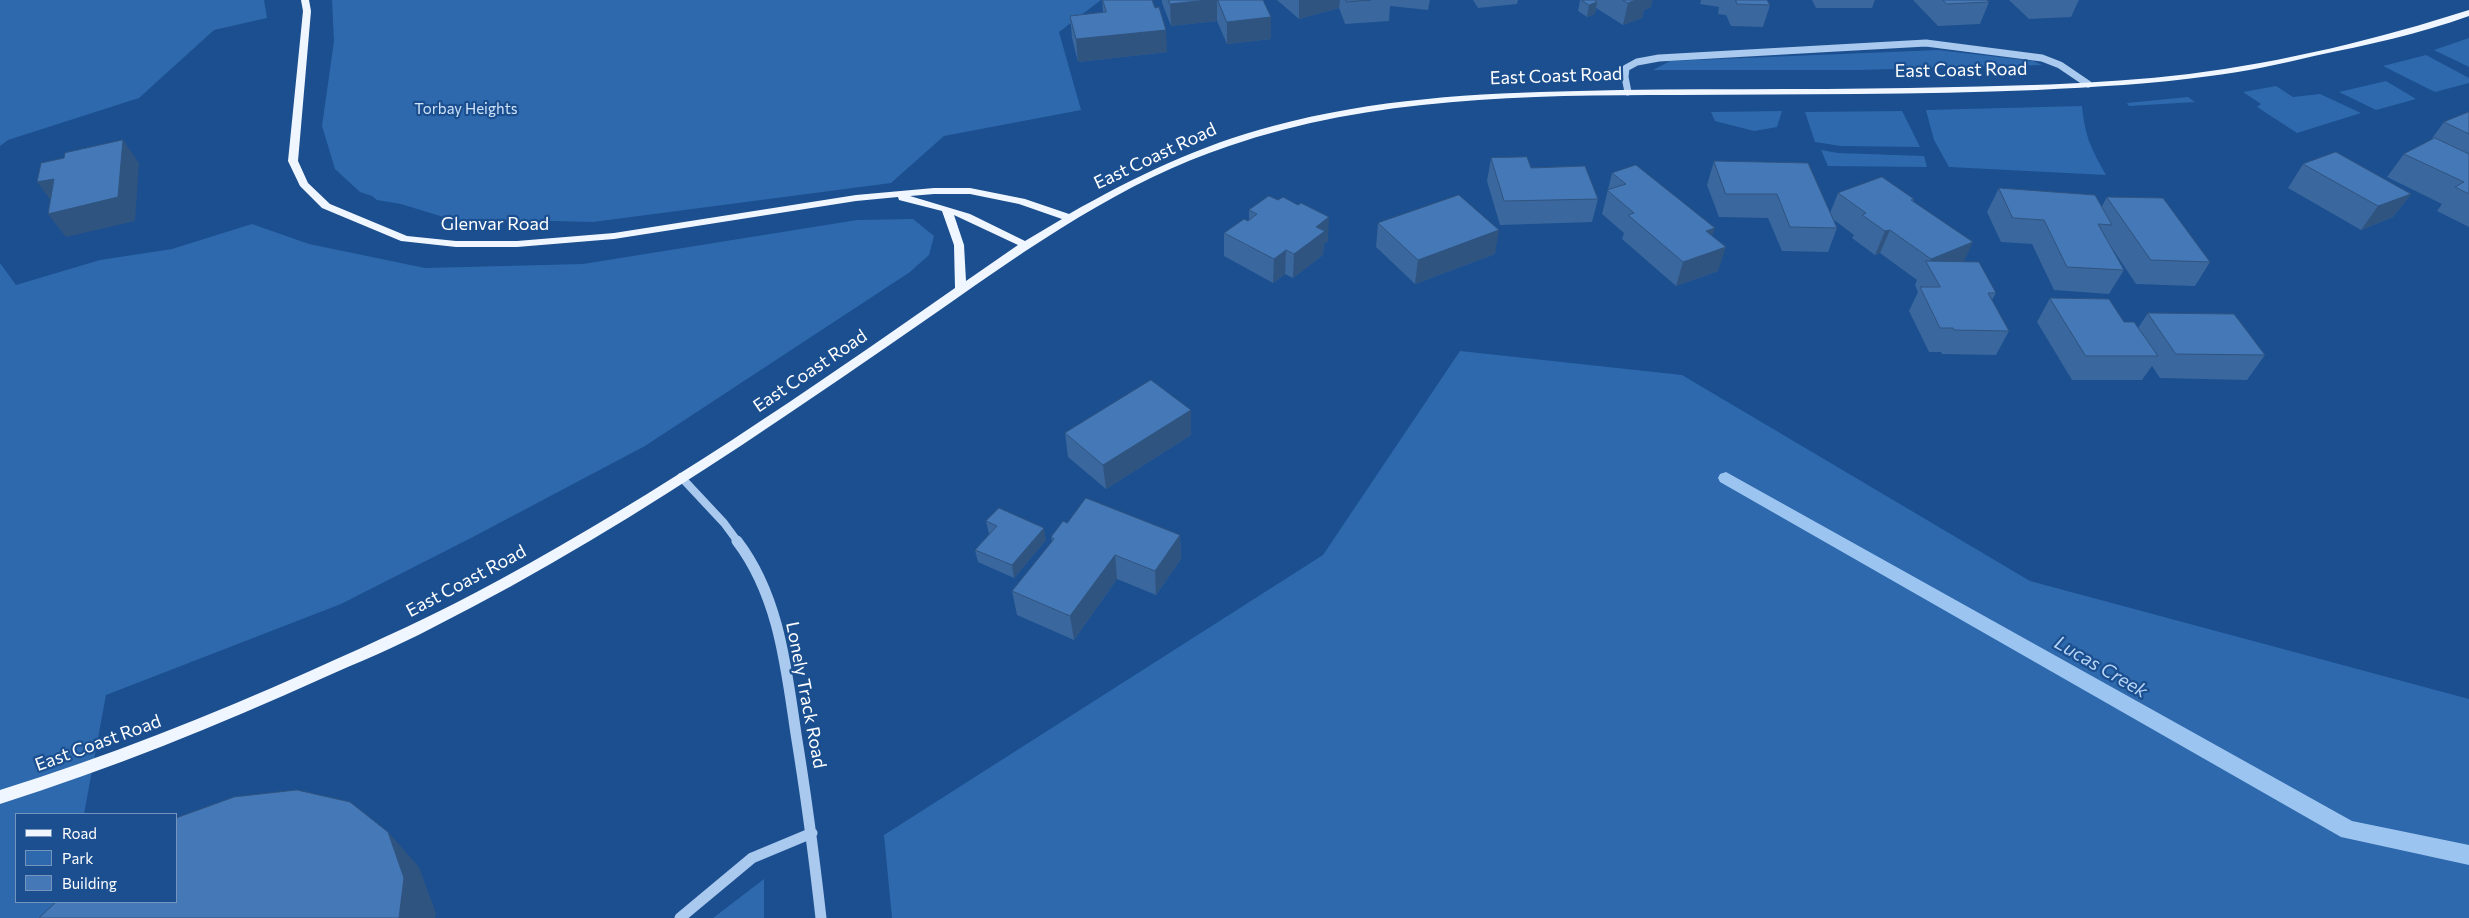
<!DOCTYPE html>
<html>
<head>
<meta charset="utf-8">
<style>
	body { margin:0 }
	#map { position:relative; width:2469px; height:918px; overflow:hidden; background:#1b4f8f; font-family:Commissioner,sans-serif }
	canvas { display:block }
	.legend { position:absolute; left:15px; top:813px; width:162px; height:90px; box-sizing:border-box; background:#1b4f8f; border:1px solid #7695bc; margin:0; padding:6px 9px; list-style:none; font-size:15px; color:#fff }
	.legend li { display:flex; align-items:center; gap:10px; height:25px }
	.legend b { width:25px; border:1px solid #7695bc }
</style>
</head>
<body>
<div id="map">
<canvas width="2469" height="918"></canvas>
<ul class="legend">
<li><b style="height:6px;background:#f0f6ff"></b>Road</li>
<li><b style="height:14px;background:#2e69ad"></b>Park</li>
<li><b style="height:14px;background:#4478b7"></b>Building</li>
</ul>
</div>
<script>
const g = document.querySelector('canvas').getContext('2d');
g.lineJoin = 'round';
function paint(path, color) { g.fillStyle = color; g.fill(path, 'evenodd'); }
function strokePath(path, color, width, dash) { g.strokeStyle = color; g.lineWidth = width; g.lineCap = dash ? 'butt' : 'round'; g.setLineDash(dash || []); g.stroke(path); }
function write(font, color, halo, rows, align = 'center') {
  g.font = font + ' Commissioner,sans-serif'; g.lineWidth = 4.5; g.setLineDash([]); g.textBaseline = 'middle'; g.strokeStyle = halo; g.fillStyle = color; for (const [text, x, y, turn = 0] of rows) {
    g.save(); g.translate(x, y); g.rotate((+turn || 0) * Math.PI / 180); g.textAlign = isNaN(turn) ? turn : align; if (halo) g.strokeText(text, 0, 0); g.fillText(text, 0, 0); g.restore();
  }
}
const green = new Path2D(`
	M 0,0 L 264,0 L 267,18 L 214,30 L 139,98 L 8,140 L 0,146 Z
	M 332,0 L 1101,0 L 1059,32 L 1081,110 L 944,136 L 891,183 L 593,222 L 478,219 L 453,220 L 401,204 L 377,200 L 372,196 L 360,192 L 335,169 L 322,126 L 334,41 Z
	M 2469,38 L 2469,67 L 2434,50 Z
	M 1938,50 L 2033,61 L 2042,65 L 1858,70 L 1653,70 L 1670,61 Z
	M 2426,55 L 2469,78 L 2469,83 L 2435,92 L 2383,66 Z
	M 2386,81 L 2416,99 L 2376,110 L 2339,92 Z
	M 2276,86 L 2293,97 L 2320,94 L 2361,113 L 2297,133 L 2257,107 L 2261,104 L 2243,92 Z
	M 2188,97 L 2195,102 L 2129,106 L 2127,103 Z
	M 2082,106 C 2085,137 2091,148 2106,175 L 1949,167 L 1934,140 L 1926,110 Z
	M 1782,111 L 1777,127 L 1754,131 L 1715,121 L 1711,112 Z
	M 1902,111 L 1920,147 L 1841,146 L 1815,142 L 1805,112 Z
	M 1821,150 L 1838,153 L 1924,156 L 1927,167 L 1828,166 Z
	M 913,219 L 934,236 L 929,255 L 910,272 L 645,446 L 471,538 L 341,604 L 106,695 L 84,814 L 16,814 L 16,902 L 68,902 L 65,918 L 0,918 L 0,263 L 16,285 L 100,260 L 172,249 L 252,224 L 309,244 L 425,268 L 583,264 L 857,220 Z
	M 1460,351 L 1682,375 L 2030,581 L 2469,699 L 2469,918 L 892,918 L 884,835 L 1323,555 Z
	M 764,879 L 764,918 L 713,918 Z`);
const stream = new Path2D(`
	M 1726,472 L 2352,821 L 2469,845 L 2469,865 L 2341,837 L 1720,482 L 1718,478 L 1720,474 Z`);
const minorFar2 = new Path2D(`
	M 1628,92 L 1625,77 L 1626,68 L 1637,62 L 1659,58 L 1926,43 L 2042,58 L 2060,65 L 2088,84`);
const minorFar1 = new Path2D(`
	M 681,477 L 724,523 L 738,542`);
const minor = new Path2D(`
	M 737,541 C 779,596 786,667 796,734 C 806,795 814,856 821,918
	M 680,918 L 752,858 L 812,833`);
const major = new Path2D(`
	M 301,0 L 309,0 L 311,11 L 298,161 L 308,183 L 330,204 L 407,236 L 456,241 L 517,241 L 614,233 L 856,195 L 934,188 L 970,188 L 1025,199 L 1069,214 C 1134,177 1200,145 1273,126 C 1373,99 1476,93 1579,91 C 1689,88 1799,90 1909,88 C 2003,86 2097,85 2189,74 C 2284,62 2378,39 2469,10 L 2469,16 C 2419,34 2367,45 2314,56 C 2280,64 2245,72 2210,76 C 2152,84 2095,87 2037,90 C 1917,95 1797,94 1677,95 C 1527,95 1372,97 1229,146 C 1123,181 1030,247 940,310 C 874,356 808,401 742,445 C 642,511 539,574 432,628 C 396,647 359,662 323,678 C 217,726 110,769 0,804 L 0,790 C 106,757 209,716 310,671 C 375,642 439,613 501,579 C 659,493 808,391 955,288 L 954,245 L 942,211 L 899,200 L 898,197 L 856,201 L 614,239 L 517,247 L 456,247 L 401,241 L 322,208 L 300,186 L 288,161 L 303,11 ZM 934,194 L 970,194 L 1019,204 L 1062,219 L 1025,241 L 970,214 L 910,196 ZM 954,215 L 1018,245 L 966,281 L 964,245 Z`);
const wall = new Path2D(`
	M 1102,0 L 1152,0 L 1167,52 L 1078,62 L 1072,38 L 1070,16 L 1103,12 Z
	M 1162,0 L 1263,0 L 1271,39 L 1227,44 L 1217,21 L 1171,26 L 1162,3 Z
	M 1277,0 L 1430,0 L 1428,10 L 1390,6 L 1389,21 L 1345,24 L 1339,8 L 1299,19 Z
	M 1473,0 L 1518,0 L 1517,4 L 1478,8 Z
	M 1580,0 L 1652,0 L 1651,7 L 1644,10 L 1642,18 L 1623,25 L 1596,8 L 1595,14 L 1587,17 L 1578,11 Z
	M 1701,0 L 1767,0 L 1770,5 L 1763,27 L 1731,26 L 1726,15 L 1718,14 L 1719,7 L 1700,4 Z
	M 1812,0 L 1875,0 L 1872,8 L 1816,8 Z
	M 1913,0 L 1987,0 L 1989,2 L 1980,24 L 1938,26 Z
	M 2009,0 L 2079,0 L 2071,17 L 2029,19 Z
	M 2469,112 L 2469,227 L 2437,211 L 2442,204 L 2387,177 L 2404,154 L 2430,141 L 2444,122 Z
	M 1491,158 L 1531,168 L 1598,199 L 1592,222 L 1500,225 L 1487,181 Z
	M 1714,161 L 1830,213 L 1838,193 L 1914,199 L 1913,202 L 1964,262 L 1996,293 L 1992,300 L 2009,331 L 1996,355 L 1942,354 L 1941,352 L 1929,352 L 1909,311 L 1918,292 L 1915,285 L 1917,280 L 1880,253 L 1875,255 L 1852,238 L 1854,235 L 1834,220 L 1837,228 L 1828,252 L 1782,251 L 1768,218 L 1719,217 L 1707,185 Z
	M 2303,164 L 2411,194 L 2393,217 L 2361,230 L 2288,188 Z
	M 1612,173 L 1712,236 L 1718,271 L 1676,286 L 1622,239 L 1624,233 L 1602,214 Z
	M 1999,188 L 2102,206 L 2107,197 L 2210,262 L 2195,286 L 2136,284 L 2110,245 L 2124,270 L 2109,294 L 2054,290 L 2032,244 L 2001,242 L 1987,212 Z
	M 1249,210 L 1328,241 L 1324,244 L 1323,255 L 1293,278 L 1285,274 L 1273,283 L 1224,256 L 1224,233 L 1249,220 Z
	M 1378,223 L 1495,254 L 1415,284 L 1376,247 Z
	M 2050,298 L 2124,322 L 2138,328 L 2148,313 L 2265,355 L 2247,380 L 2160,378 L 2152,366 L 2142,380 L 2072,380 L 2037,322 Z
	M 1065,433 L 1191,435 L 1106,489 L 1068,457 Z
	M 986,521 L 1046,540 L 1014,578 L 978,562 L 975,550 L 989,534 Z
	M 1067,523 L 1180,535 L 1181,559 L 1156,595 L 1117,579 L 1074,640 L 1017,615 L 1012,591 L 1052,542 L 1051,537 Z`);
const shadedWall = new Path2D(`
	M 1208,0 L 1217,0 L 1217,21 L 1171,26 L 1170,4 Z
	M 1299,0 L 1340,0 L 1339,8 L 1299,19 Z
	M 1636,0 L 1652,0 L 1651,7 L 1644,10 L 1642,18 L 1623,25 L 1628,3 Z
	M 1597,2 L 1595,14 L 1587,17 L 1589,5 Z
	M 1271,17 L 1271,39 L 1227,44 L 1227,22 Z
	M 1166,30 L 1167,52 L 1078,62 L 1076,39 Z
	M 123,140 L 139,163 L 135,221 L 66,237 L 48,214 Z
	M 54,179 L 55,206 L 37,182 Z
	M 2411,194 L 2393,217 L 2361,230 L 2378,206 Z
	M 1329,217 L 1328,241 L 1324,244 L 1323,255 L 1293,278 L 1294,254 L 1316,227 Z
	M 1715,228 L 1707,252 L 1706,231 Z
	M 1499,230 L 1495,254 L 1415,284 L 1418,260 Z
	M 1890,230 L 1880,253 L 1875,255 L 1885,231 Z
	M 1973,242 L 1962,266 L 1928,266 L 1931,259 Z
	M 1726,247 L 1718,271 L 1676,286 L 1683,262 Z
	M 1286,250 L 1285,274 L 1273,283 L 1274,259 Z
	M 1191,410 L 1191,435 L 1106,489 L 1103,465 Z
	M 1044,528 L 1046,540 L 1014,578 L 1012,565 Z
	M 1180,535 L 1181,559 L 1156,595 L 1155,571 Z
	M 1115,555 L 1117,579 L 1074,640 L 1070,616 Z
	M 388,832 L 419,867 L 436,913 L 435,918 L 399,918 Z`);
const building = new Path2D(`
	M 1103,0 L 1152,0 L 1155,8 L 1159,7 L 1166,30 L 1076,39 L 1070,16 L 1106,12 Z
	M 1169,0 L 1208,0 L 1170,4 Z
	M 1218,0 L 1263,0 L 1271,17 L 1227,22 Z
	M 1346,0 L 1371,0 L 1347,2 Z
	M 1582,0 L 1594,0 L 1597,2 L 1589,5 Z
	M 1623,0 L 1636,0 L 1628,3 Z
	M 1736,0 L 1767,0 L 1770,5 L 1737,4 Z
	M 1943,0 L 1987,0 L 1989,2 L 1947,4 Z
	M 2469,112 L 2469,134 L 2444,122 Z
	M 2435,138 L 2469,154 L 2469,194 L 2455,187 L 2464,182 L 2404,154 Z
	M 123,140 L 118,197 L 48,214 L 54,179 L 37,182 L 41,163 L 64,158 L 65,153 Z
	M 2336,152 L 2411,194 L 2378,206 L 2303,164 Z
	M 1527,157 L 1531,168 L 1585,166 L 1598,199 L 1504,201 L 1491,158 Z
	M 1714,161 L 1808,163 L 1837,228 L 1790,227 L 1777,194 L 1726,194 Z
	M 1636,165 L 1715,228 L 1706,231 L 1726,247 L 1683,262 L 1628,215 L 1634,213 L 1607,190 L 1626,184 L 1612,173 Z
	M 1882,177 L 1914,199 L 1911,200 L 1973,242 L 1931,259 L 1890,230 L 1885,231 L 1862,215 L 1866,213 L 1838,193 Z
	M 1999,188 L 2095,195 L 2112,225 L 2098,224 L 2124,270 L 2067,267 L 2044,220 L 2013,218 Z
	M 1459,195 L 1499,230 L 1418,260 L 1378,223 Z
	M 1269,196 L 1278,200 L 1283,197 L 1298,205 L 1301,203 L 1329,217 L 1316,227 L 1325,231 L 1294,254 L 1286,250 L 1274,259 L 1224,233 L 1244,219 L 1248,221 L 1257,214 L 1249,210 Z
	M 2107,197 L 2163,198 L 2210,262 L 2151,260 Z
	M 1926,261 L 1979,262 L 1996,293 L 1988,293 L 2009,331 L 1954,330 L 1953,328 L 1940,328 L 1920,287 L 1940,287 Z
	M 2050,298 L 2109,299 L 2124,322 L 2134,322 L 2158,356 L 2086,356 Z
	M 2148,313 L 2234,314 L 2265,355 L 2176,354 Z
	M 1151,380 L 1191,410 L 1103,465 L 1065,433 Z
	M 1086,498 L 1180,535 L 1155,571 L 1115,555 L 1070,616 L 1012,591 L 1054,539 L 1051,537 L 1063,521 L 1067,523 Z
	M 999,508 L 1044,528 L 1012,565 L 975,550 L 997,526 L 986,521 Z
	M 297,790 L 350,802 L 388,832 L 404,878 L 399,918 L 39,918 L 56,902 L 176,902 L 176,818 L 234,797 Z`);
const farParknames = [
	["Torbay Heights",466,109]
];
const streetNames = [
	["East Coast Road",1961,70,-1],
	["East Coast Road",1556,76,-2],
	["East Coast Road",1155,156,-25],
	["Glenvar Road",495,224],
	["East Coast Road",810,371,-34],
	["East Coast Road",466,581,-28],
	["Lonely Track Road",806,695,79],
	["East Coast Road",98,743,-20]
];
const waterNames = [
	["Lucas Creek",2101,667,30]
];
paint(green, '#2e69ad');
paint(stream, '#9cc4f0');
strokePath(minorFar2, '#a9c9ee', 7);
strokePath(minorFar1, '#a9c9ee', 8);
strokePath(minor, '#a9c9ee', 11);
paint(major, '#f0f6ff');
paint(wall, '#3a679d');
paint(shadedWall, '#305480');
paint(building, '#4478b7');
strokePath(building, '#305480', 1);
write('15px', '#cfe3fa', '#1b4f8f', farParknames);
write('18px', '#fff', '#1b4f8f', streetNames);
write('italic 19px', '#b5d3f5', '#1b4f8f', waterNames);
</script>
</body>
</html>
